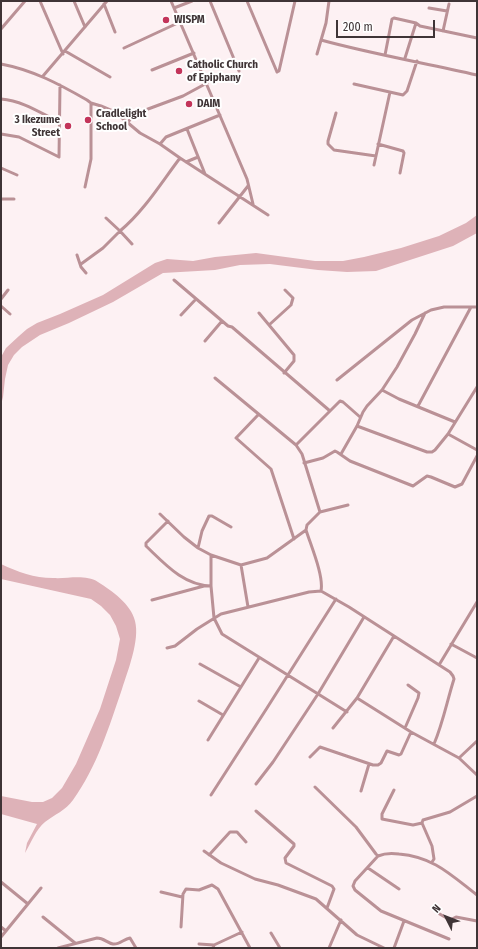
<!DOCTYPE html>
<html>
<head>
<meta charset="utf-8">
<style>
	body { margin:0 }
	#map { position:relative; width:478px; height:949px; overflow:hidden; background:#fdf1f3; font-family:"Fira Sans Condensed",sans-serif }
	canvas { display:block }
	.frame { position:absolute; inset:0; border:2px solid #3f3436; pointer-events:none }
	.north { position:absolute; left:426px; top:897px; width:40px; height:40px; -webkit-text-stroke:3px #fff; paint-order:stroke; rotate:312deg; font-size:11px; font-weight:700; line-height:16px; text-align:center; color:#3f3436 }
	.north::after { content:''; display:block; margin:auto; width:14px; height:18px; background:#3f3436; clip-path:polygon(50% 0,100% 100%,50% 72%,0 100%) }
	.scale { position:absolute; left:336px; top:20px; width:99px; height:18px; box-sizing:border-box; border:2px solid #3f3436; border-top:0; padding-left:5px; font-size:12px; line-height:14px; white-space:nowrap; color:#3f3436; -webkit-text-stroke:3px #fff; paint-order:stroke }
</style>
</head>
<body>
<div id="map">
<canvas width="478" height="949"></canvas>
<div class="frame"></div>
<div class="north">N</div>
<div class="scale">200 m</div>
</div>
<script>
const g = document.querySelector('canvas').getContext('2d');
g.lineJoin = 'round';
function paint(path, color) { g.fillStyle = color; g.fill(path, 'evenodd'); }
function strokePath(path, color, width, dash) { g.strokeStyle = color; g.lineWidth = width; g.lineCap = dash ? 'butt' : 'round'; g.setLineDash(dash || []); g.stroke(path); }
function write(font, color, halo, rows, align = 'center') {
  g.font = font + ' "Fira Sans Condensed",sans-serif'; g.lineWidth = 4; g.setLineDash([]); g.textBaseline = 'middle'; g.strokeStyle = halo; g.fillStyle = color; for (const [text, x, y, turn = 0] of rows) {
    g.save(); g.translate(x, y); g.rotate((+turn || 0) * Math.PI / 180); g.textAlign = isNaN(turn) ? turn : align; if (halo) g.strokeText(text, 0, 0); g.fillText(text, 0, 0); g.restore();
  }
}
const water = new Path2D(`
	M 477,215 L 477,233 L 453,246 L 376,271 L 347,272 L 318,270 L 270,264 L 240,265 L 215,270 L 163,273 L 113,302 L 69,323 L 40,335 L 22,347 L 14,355 L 8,365 L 5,379 L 3,397 L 1,405 L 1,357 L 6,348 L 19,336 L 27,329 L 37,323 L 60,314 L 103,295 L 155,263 L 167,259 L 193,261 L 215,257 L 256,253 L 315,261 L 343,261 L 364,257 L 401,248 L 439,236 L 466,223 Z
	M 1,564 C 18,572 34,578 53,578 C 68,579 85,574 98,582 C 112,591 131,604 135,621 C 140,640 128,670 122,689 C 109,727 97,767 73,800 C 66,810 54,815 45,822 C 36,829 31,843 25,853 L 27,843 L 37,824 L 1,814 L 1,796 L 32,802 L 43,802 L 52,798 L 62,788 L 76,764 L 100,709 L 116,660 L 120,639 L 116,626 L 110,615 L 101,606 L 91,599 L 1,579 Z`);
const street = new Path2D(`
	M 40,1 L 63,54
	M 74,1 L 85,27
	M 171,1 L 247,179 L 253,204
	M 210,1 L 239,71
	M 247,1 L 277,72
	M 104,4 L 115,32
	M 174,8 L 192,1
	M 429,8 L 447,11
	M 1,29 L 25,1
	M 443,31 L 449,4
	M 321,40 C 372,54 425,63 477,75
	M 124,48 L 180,22
	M 65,51 L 110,77
	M 317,54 L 326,23 L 329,1
	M 385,55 L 392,19 L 394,18 L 416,23 L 420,26 L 477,38
	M 405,58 L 416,23
	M 1,64 C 33,70 59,84 87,100 L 91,103 L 91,159 L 85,187
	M 152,70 L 194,53
	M 277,72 L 279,71 L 295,1
	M 43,76 L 107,1
	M 354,84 L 403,95 L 407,91 L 417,61
	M 1,99 C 23,101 39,112 59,122
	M 91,103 L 101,106 L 115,112 L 140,133 L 160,144 L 180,158 C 161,183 144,211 120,231 L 132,244
	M 336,113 L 328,141 L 328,144 L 334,150 L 376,156
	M 128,122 L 134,115 L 140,112 L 183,96 L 207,83
	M 187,129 L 205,174
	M 1,134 L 19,137 L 59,157 L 60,85
	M 160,144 L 166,137 L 220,115
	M 378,144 L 403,151 L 404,153 L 400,173
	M 180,158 L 268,215
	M 186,162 L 198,157
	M 374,165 L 390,92
	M 1,168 L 17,175
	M 1,199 L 14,199
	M 219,223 L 248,186
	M 77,255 L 81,267 L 86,273
	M 81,264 L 103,248 L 120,231 L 106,218
	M 174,280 L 228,326 L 232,327 L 330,411
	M 1,299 L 8,290
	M 1,306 L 10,314
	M 259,313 L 294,355 L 294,361 L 284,373
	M 181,315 L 196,299
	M 269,325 L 291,305 L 293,298 L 285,290
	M 205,341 L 222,321
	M 215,378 L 296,445 L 302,454 L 320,512 L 307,525 L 306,530 C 311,546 324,576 321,591
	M 337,380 L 412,320 L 431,310 L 444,307 L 477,307
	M 382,390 L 399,399 L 455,422
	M 418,406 L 471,307
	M 258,415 L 236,438 L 271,469 L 294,539
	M 357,426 L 427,452 L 432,452 L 435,450 L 448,434 L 477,387
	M 448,434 L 477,450
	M 296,445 L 340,401 L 343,402 L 360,417
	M 341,454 L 357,426 L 363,412 L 367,406 L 382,390 L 397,367 L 415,334 L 425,313
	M 304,463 L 323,458 L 335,451 L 337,452 L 350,461 L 413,486 L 427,476 L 431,477 L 455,487 L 462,484 L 477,456
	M 320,512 L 348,505
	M 160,514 L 184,537 L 198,548 L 211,555 L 241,565 L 267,558 L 306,530
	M 168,521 L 146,543 L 146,546 C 165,564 183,585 211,586 L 211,555
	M 198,548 L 202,531 L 209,516 L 212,516 L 231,527
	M 241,565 L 248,607
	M 211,586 L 214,618 L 222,634 L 347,712
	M 152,600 L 204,586
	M 451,644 L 477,658
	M 167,648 L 175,646 L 197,629 L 221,614 L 309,592 L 321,591 L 349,607 L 450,672 L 453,676 L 454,679 C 447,701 443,723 434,744
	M 200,664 L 241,687
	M 439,665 L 477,602
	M 357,698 L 411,732 L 459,758 L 477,775
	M 199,701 L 223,715
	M 333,728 L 357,698 L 394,636
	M 405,728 L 418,698 L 419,693 L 408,685
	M 208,740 L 259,658
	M 310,757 L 320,747 L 373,765 L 378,765 L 381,763 L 387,751 L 399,755 L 401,754 L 411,732
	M 459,758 L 477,741
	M 256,784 L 273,762 L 318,694 L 364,617
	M 315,787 L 356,827 L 376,854 L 378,856 C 385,853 392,853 399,854 C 434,857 451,875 477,895
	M 394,790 L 382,814 L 382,819 L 413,825 L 422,823 L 423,820 L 450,812 L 477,796
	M 361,791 L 369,764
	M 211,795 L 267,708 L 336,599
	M 256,811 L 294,844 L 294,846 L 285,858 L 286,863 L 332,886 L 334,889 L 327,908
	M 422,823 L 432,846 L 434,859 L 432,862
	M 204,851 L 221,863 L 255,879 L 278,885 L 316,899 L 357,935 L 384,948
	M 209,855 L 230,832 L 237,832 L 246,842
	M 378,856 L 355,881 L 353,886 L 355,890 L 381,911 L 449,939
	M 368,868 L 399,889
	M 1,882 L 28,904
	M 161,892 L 182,897
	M 438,913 L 450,920 L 456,917 L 477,921
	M 43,917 L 75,943
	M 1,927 L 6,931
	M 181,927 L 183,894 L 186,889 L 199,890 L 212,885 L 218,889 L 250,948
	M 271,933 L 280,948
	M 1,937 L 41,888
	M 199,944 L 214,945
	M 58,948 L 97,938 C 104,938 107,943 113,944 C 119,945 124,939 130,938 L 136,948
	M 213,948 L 214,945 L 242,932
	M 329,948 L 341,920
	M 394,948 L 404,921`);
const markers = [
	[166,20,4,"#c3345a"],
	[179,71,4,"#c3345a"],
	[189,104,4,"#c3345a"],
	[88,120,4,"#c3345a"],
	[68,126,4,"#c3345a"]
];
const poiNames = [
	["WISPM",174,20],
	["Catholic Church",187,65],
	["of Epiphany",187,78],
	["DAIM",197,104],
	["Cradlelight",96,114],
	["School",96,127],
	["3 Ikezume",60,120,"right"],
	["Street",60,133,"right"]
];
paint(water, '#deb2b8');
strokePath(street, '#ba9196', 3);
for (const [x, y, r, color] of markers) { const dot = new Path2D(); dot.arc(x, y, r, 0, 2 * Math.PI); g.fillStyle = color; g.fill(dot); strokePath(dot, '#fff', 1.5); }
write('bold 11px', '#3f3436', '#fff', poiNames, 'left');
</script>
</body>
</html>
